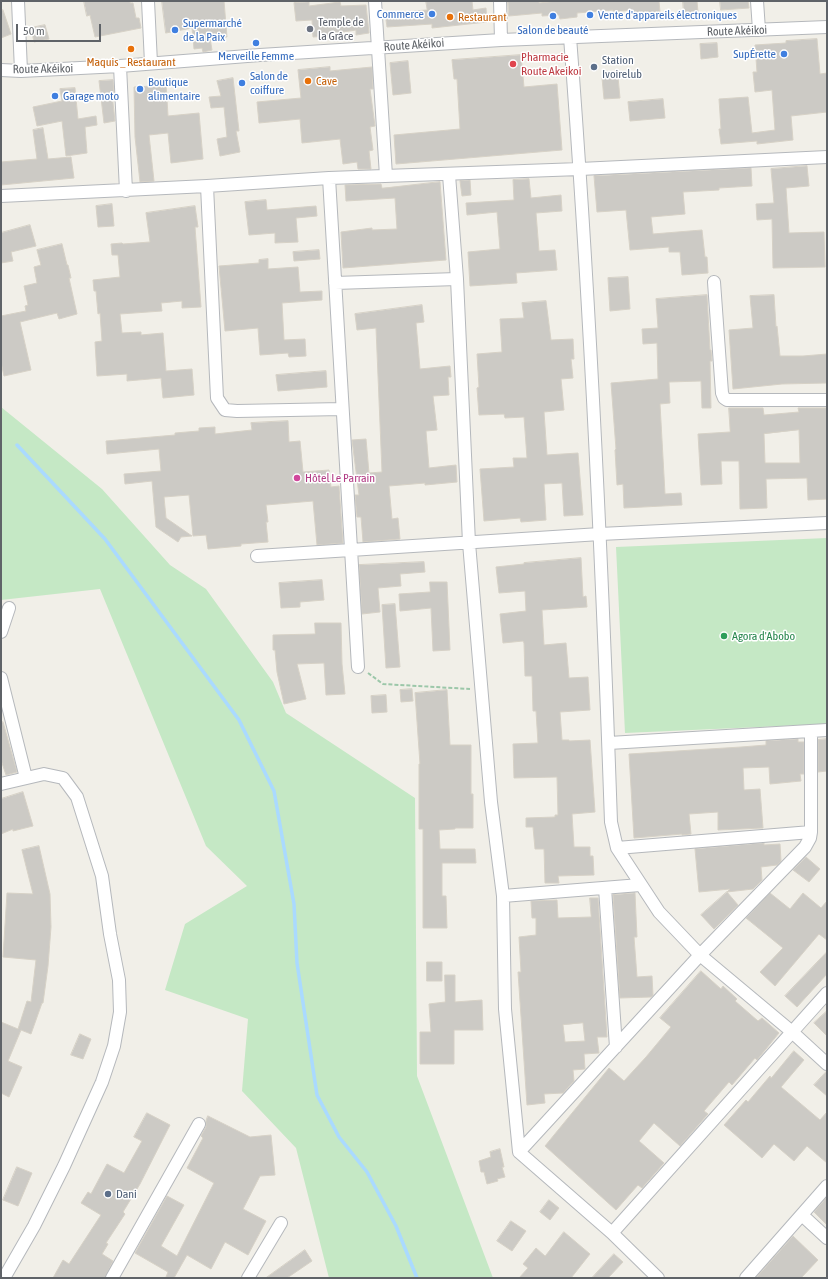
<!DOCTYPE html>
<html>
<head>
<meta charset="utf-8">
<style>
	body { margin:0 }
	#map { position:relative; width:828px; height:1279px; overflow:hidden; background:#f1efe8; font-family:"Asap Condensed",sans-serif }
	canvas { display:block }
	.frame { position:absolute; inset:0; border:2px solid #5f6368; pointer-events:none }
	.scale { position:absolute; left:16px; top:24px; width:85px; height:18px; box-sizing:border-box; border:2px solid #5f6368; border-top:0; padding-left:5px; font-size:12px; line-height:14px; white-space:nowrap; color:#5f6368; -webkit-text-stroke:3px #fff; paint-order:stroke }
</style>
</head>
<body>
<div id="map">
<canvas width="828" height="1279"></canvas>
<div class="frame"></div>
<div class="scale">50 m</div>
</div>
<script>
const g = document.querySelector('canvas').getContext('2d');
g.lineJoin = 'round';
function paint(path, color) { g.fillStyle = color; g.fill(path, 'evenodd'); }
function strokePath(path, color, width, dash) { g.strokeStyle = color; g.lineWidth = width; g.lineCap = dash ? 'butt' : 'round'; g.setLineDash(dash || []); g.stroke(path); }
function write(font, color, halo, rows, align = 'center') {
  g.font = font + ' "Asap Condensed",sans-serif'; g.lineWidth = 3; g.setLineDash([]); g.textBaseline = 'middle'; g.strokeStyle = halo; g.fillStyle = color; for (const [text, x, y, turn = 0] of rows) {
    g.save(); g.translate(x, y); g.rotate((+turn || 0) * Math.PI / 180); g.textAlign = isNaN(turn) ? turn : align; if (halo) g.strokeText(text, 0, 0); g.fillText(text, 0, 0); g.restore();
  }
}
const green = new Path2D(`
	M 1,407 L 102,489 L 170,565 L 206,589 L 273,682 L 286,713 L 415,798 L 417,1076 L 493,1278 L 329,1278 L 296,1148 L 242,1091 L 248,1019 L 165,990 L 185,924 L 247,886 L 206,846 L 100,589 L 1,600 Z
	M 827,538 L 827,724 L 625,733 L 616,547 Z`);
const stream = new Path2D(`
	M 17,445 L 105,539 L 239,720 L 274,791 L 294,904 L 297,963 L 317,1095 L 339,1137 L 367,1172 L 396,1226 L 417,1278`);
const building = new Path2D(`
	M 84,1 L 130,1 L 130,3 L 133,3 L 136,18 L 139,18 L 141,28 L 95,37 L 90,15 L 87,16 Z
	M 162,1 L 224,1 L 227,37 L 210,38 L 212,50 L 203,52 L 202,48 L 194,49 L 192,28 L 166,33 Z
	M 426,1 L 472,1 L 473,10 L 486,8 L 487,22 L 432,28 L 432,24 L 387,27 L 385,13 L 427,10 Z
	M 508,1 L 539,1 L 539,3 L 558,1 L 659,1 L 660,12 L 632,14 L 632,10 L 613,12 L 613,10 L 577,13 L 577,17 L 560,19 L 559,15 L 542,16 L 542,13 L 509,16 Z
	M 683,1 L 697,1 L 698,12 L 684,14 Z
	M 720,1 L 748,1 L 749,8 L 721,10 Z
	M 309,2 L 309,6 L 340,2 L 341,6 L 366,5 L 369,33 L 356,35 L 356,30 L 329,34 L 329,36 L 313,37 L 312,20 L 296,21 L 294,3 Z
	M 3,10 L 11,34 L 1,38 L 1,11 Z
	M 45,25 L 49,39 L 34,42 L 31,28 Z
	M 817,39 L 820,74 L 827,73 L 827,112 L 791,116 L 793,140 L 757,144 L 757,141 L 721,144 L 719,129 L 721,129 L 719,99 L 748,97 L 752,133 L 775,130 L 772,90 L 755,92 L 753,72 L 757,72 L 755,45 L 786,43 L 786,41 Z
	M 717,43 L 718,57 L 701,59 L 700,44 Z
	M 521,55 L 524,87 L 557,84 L 562,150 L 396,164 L 394,135 L 460,129 L 457,79 L 454,79 L 452,60 Z
	M 408,61 L 411,93 L 393,95 L 390,63 Z
	M 330,67 L 330,71 L 372,67 L 373,89 L 370,89 L 375,126 L 370,127 L 373,150 L 369,151 L 371,169 L 358,169 L 357,162 L 343,164 L 340,139 L 302,143 L 300,119 L 259,123 L 257,102 L 301,98 L 298,70 Z
	M 618,77 L 620,98 L 604,99 L 602,78 Z
	M 233,78 L 239,131 L 236,131 L 240,152 L 220,156 L 217,139 L 227,137 L 224,107 L 211,108 L 209,97 L 221,96 L 217,81 Z
	M 113,80 L 114,94 L 112,94 L 115,121 L 104,123 L 99,81 Z
	M 166,82 L 168,116 L 199,113 L 203,159 L 171,163 L 168,133 L 149,135 L 154,181 L 140,182 L 135,137 L 134,87 L 152,86 L 152,83 Z
	M 75,88 L 78,119 L 96,116 L 97,125 L 85,127 L 87,153 L 66,156 L 62,121 L 37,126 L 33,107 L 62,101 L 60,89 Z
	M 663,99 L 665,118 L 630,121 L 628,102 Z
	M 43,128 L 48,159 L 71,157 L 74,178 L 1,185 L 1,162 L 37,159 L 33,130 Z
	M 807,166 L 809,186 L 786,188 L 789,233 L 824,232 L 825,267 L 773,268 L 772,219 L 757,220 L 756,204 L 774,203 L 771,169 Z
	M 751,168 L 752,186 L 719,188 L 719,190 L 683,192 L 685,214 L 651,217 L 653,234 L 702,230 L 705,257 L 707,257 L 708,273 L 682,275 L 680,252 L 669,252 L 669,247 L 630,250 L 626,210 L 597,212 L 594,176 Z
	M 529,179 L 531,198 L 561,195 L 562,211 L 536,213 L 539,251 L 555,250 L 557,270 L 516,273 L 517,283 L 470,286 L 468,252 L 500,249 L 497,212 L 467,215 L 466,203 L 514,200 L 513,180 Z
	M 470,180 L 471,195 L 462,196 L 460,181 Z
	M 440,182 L 446,260 L 343,268 L 341,232 L 372,228 L 372,230 L 397,229 L 395,198 L 346,201 L 345,185 L 381,184 L 382,188 Z
	M 266,200 L 267,210 L 316,206 L 317,216 L 296,218 L 298,242 L 275,243 L 275,233 L 249,235 L 245,202 Z
	M 112,204 L 114,226 L 98,227 L 96,206 Z
	M 195,206 L 198,227 L 195,227 L 201,307 L 182,308 L 182,301 L 161,303 L 162,311 L 120,314 L 122,333 L 141,332 L 141,335 L 163,333 L 166,371 L 192,369 L 194,395 L 163,398 L 161,378 L 127,381 L 127,374 L 97,376 L 95,342 L 102,341 L 100,313 L 98,314 L 96,291 L 94,291 L 93,280 L 120,277 L 118,255 L 112,255 L 111,244 L 122,243 L 123,244 L 150,242 L 146,213 Z
	M 30,225 L 36,246 L 11,252 L 13,261 L 1,263 L 1,233 Z
	M 62,244 L 67,265 L 68,265 L 71,278 L 69,278 L 77,314 L 59,319 L 57,313 L 20,322 L 31,370 L 4,376 L 1,362 L 1,316 L 26,311 L 25,306 L 28,305 L 24,286 L 37,283 L 34,267 L 41,265 L 37,250 Z
	M 319,250 L 320,259 L 294,261 L 293,252 Z
	M 268,259 L 268,269 L 298,267 L 300,292 L 322,291 L 322,300 L 282,303 L 284,340 L 305,339 L 306,356 L 289,357 L 288,353 L 260,355 L 258,328 L 225,331 L 219,266 L 259,263 L 259,260 Z
	M 628,277 L 630,309 L 610,311 L 608,278 Z
	M 707,295 L 710,350 L 711,350 L 712,361 L 710,361 L 711,408 L 702,408 L 701,381 L 669,382 L 670,403 L 660,404 L 665,494 L 681,493 L 682,505 L 624,508 L 623,484 L 617,485 L 615,450 L 616,449 L 611,383 L 658,379 L 657,343 L 643,344 L 642,329 L 658,328 L 656,299 Z
	M 774,295 L 776,327 L 777,326 L 780,356 L 803,356 L 827,354 L 827,383 L 782,384 L 733,389 L 729,330 L 753,328 L 750,296 Z
	M 546,301 L 551,340 L 573,339 L 574,359 L 571,359 L 573,378 L 561,379 L 564,410 L 544,412 L 547,455 L 578,453 L 583,515 L 564,516 L 562,483 L 544,484 L 546,520 L 521,522 L 520,518 L 484,521 L 480,469 L 514,467 L 513,458 L 527,458 L 524,417 L 505,418 L 504,414 L 479,415 L 477,388 L 479,387 L 477,354 L 502,352 L 500,319 L 524,318 L 522,303 Z
	M 422,305 L 424,322 L 416,323 L 420,369 L 450,366 L 451,377 L 448,377 L 449,395 L 433,396 L 437,430 L 426,431 L 429,468 L 456,465 L 457,482 L 425,485 L 425,483 L 389,486 L 392,519 L 398,518 L 400,539 L 363,542 L 361,517 L 357,517 L 355,495 L 359,495 L 352,440 L 366,439 L 369,473 L 382,472 L 376,328 L 357,330 L 355,314 Z
	M 326,371 L 327,387 L 278,391 L 276,375 Z
	M 729,408 L 763,408 L 764,415 L 799,412 L 798,408 L 827,408 L 827,499 L 808,500 L 807,478 L 766,479 L 767,508 L 740,509 L 739,461 L 721,461 L 722,484 L 701,485 L 698,434 L 730,432 ZM 799,430 L 800,463 L 765,463 L 764,434 Z
	M 288,421 L 289,442 L 300,441 L 303,472 L 329,470 L 331,487 L 339,486 L 343,543 L 317,545 L 313,501 L 266,505 L 268,522 L 266,522 L 268,542 L 241,544 L 241,546 L 208,549 L 206,535 L 193,536 L 189,495 L 164,497 L 166,518 L 192,536 L 181,537 L 178,542 L 156,527 L 152,481 L 125,484 L 124,474 L 161,471 L 159,449 L 107,454 L 106,441 L 175,435 L 175,433 L 199,431 L 199,428 L 215,427 L 215,434 L 252,430 L 251,423 Z
	M 581,558 L 583,597 L 586,596 L 587,607 L 542,610 L 544,645 L 566,643 L 569,678 L 588,677 L 590,710 L 560,712 L 562,740 L 569,740 L 569,741 L 590,740 L 595,812 L 572,814 L 574,847 L 590,847 L 590,856 L 593,856 L 594,875 L 558,876 L 559,883 L 545,883 L 544,849 L 535,849 L 533,827 L 526,827 L 526,818 L 555,817 L 555,815 L 558,815 L 557,777 L 514,778 L 513,744 L 538,743 L 536,711 L 533,711 L 532,676 L 525,676 L 524,643 L 523,641 L 503,643 L 500,614 L 526,611 L 525,591 L 499,593 L 496,567 L 524,564 L 524,563 Z
	M 424,562 L 425,572 L 400,574 L 401,586 L 378,588 L 380,612 L 362,614 L 359,565 Z
	M 322,580 L 324,600 L 300,602 L 300,607 L 281,608 L 279,583 Z
	M 430,582 L 447,582 L 450,650 L 433,651 L 431,608 L 400,611 L 399,594 L 430,592 Z
	M 395,604 L 400,667 L 386,668 L 382,605 Z
	M 315,623 L 341,623 L 342,664 L 345,694 L 326,695 L 324,663 L 297,664 L 306,699 L 284,704 L 277,672 L 275,650 L 273,650 L 273,635 L 315,634 Z
	M 412,689 L 413,701 L 401,702 L 400,690 Z
	M 447,690 L 450,745 L 471,745 L 471,794 L 473,794 L 473,828 L 455,828 L 455,829 L 439,830 L 440,849 L 475,849 L 476,863 L 442,863 L 442,896 L 446,896 L 447,928 L 423,928 L 423,829 L 419,829 L 419,764 L 420,764 L 415,693 Z
	M 386,695 L 387,712 L 372,713 L 371,696 Z
	M 3,722 L 17,772 L 6,775 L 1,760 L 1,723 Z
	M 798,739 L 798,742 L 804,742 L 804,774 L 800,774 L 801,781 L 770,784 L 769,767 L 743,768 L 744,790 L 760,789 L 763,828 L 718,830 L 718,812 L 689,814 L 691,834 L 682,835 L 682,834 L 634,838 L 629,754 L 741,747 L 766,745 L 766,741 Z
	M 827,739 L 827,771 L 818,772 L 818,740 Z
	M 23,792 L 33,826 L 13,831 L 13,829 L 1,834 L 1,799 Z
	M 764,843 L 764,845 L 780,844 L 781,861 L 777,865 L 761,867 L 762,880 L 753,889 L 727,892 L 730,889 L 699,892 L 695,849 Z
	M 39,846 L 50,894 L 51,927 L 48,966 L 43,1003 L 42,1003 L 31,1034 L 21,1030 L 8,1061 L 22,1067 L 9,1097 L 1,1093 L 1,1022 L 18,1029 L 27,1001 L 31,1002 L 36,960 L 3,957 L 7,893 L 33,894 L 22,850 Z
	M 806,857 L 820,869 L 809,882 L 793,870 Z
	M 727,892 L 738,905 L 714,929 L 701,915 Z
	M 635,893 L 637,937 L 634,937 L 637,977 L 652,976 L 653,995 L 651,997 L 620,998 L 613,895 Z
	M 770,893 L 790,909 L 803,893 L 821,908 L 827,901 L 827,940 L 819,934 L 775,986 L 760,972 L 783,948 L 746,918 Z
	M 590,898 L 598,898 L 607,1037 L 597,1037 L 599,1053 L 584,1054 L 585,1069 L 573,1070 L 574,1081 L 563,1093 L 544,1094 L 545,1103 L 527,1105 L 518,972 L 521,972 L 519,937 L 536,935 L 536,918 L 532,918 L 531,901 L 557,900 L 558,918 L 591,917 ZM 583,1023 L 585,1041 L 565,1042 L 563,1025 Z
	M 827,952 L 827,974 L 797,1007 L 785,996 Z
	M 427,962 L 442,962 L 442,981 L 427,981 Z
	M 701,971 L 721,989 L 723,986 L 737,999 L 735,1001 L 758,1021 L 762,1018 L 779,1033 L 757,1060 L 755,1058 L 732,1085 L 729,1082 L 704,1111 L 708,1114 L 680,1146 L 654,1123 L 639,1141 L 664,1163 L 642,1188 L 638,1185 L 616,1210 L 545,1146 L 609,1068 L 624,1081 L 646,1057 L 671,1027 L 660,1018 Z
	M 445,975 L 455,975 L 455,1002 L 482,1000 L 483,1030 L 454,1030 L 454,1064 L 420,1064 L 420,1032 L 431,1032 L 429,1004 L 445,1002 Z
	M 827,1011 L 827,1036 L 814,1023 Z
	M 80,1034 L 91,1039 L 83,1059 L 71,1055 Z
	M 794,1051 L 804,1060 L 781,1087 L 820,1120 L 827,1112 L 827,1163 L 807,1146 L 794,1161 L 774,1144 L 762,1158 L 724,1125 L 746,1100 L 748,1102 L 770,1076 L 771,1078 Z
	M 827,1071 L 827,1096 L 814,1085 Z
	M 147,1113 L 170,1125 L 140,1184 L 123,1212 L 125,1214 L 106,1243 L 108,1244 L 102,1254 L 113,1261 L 105,1278 L 53,1278 L 63,1260 L 69,1264 L 101,1215 L 81,1203 L 88,1192 L 91,1194 L 107,1164 L 124,1173 L 142,1141 L 134,1137 Z
	M 208,1116 L 250,1137 L 271,1135 L 275,1175 L 260,1176 L 243,1209 L 266,1221 L 248,1255 L 225,1242 L 211,1269 L 187,1255 L 174,1278 L 168,1278 L 166,1277 L 168,1272 L 135,1253 L 167,1196 L 184,1205 L 161,1246 L 177,1256 L 214,1183 L 187,1168 L 203,1138 L 201,1136 L 206,1127 L 206,1121 Z
	M 500,1149 L 504,1167 L 502,1167 L 505,1177 L 497,1179 L 498,1181 L 487,1184 L 484,1172 L 481,1172 L 479,1161 L 491,1157 L 490,1152 Z
	M 17,1167 L 32,1173 L 18,1206 L 3,1200 Z
	M 827,1197 L 827,1225 L 814,1212 Z
	M 549,1200 L 559,1208 L 550,1220 L 540,1212 Z
	M 511,1221 L 526,1231 L 512,1251 L 497,1241 Z
	M 564,1232 L 590,1254 L 571,1278 L 519,1278 L 528,1268 L 523,1264 L 536,1248 L 545,1256 Z
	M 793,1236 L 818,1260 L 801,1278 L 756,1278 Z
	M 305,1250 L 312,1261 L 287,1278 L 266,1278 Z
	M 614,1254 L 623,1262 L 608,1278 L 592,1278 Z`);
const path = new Path2D(`
	M 368,673 L 383,684 L 470,689`);
const minor = new Path2D(`
	M 18,1 L 21,71
	M 148,1 L 151,63
	M 375,1 L 386,176
	M 500,1 L 501,40
	M 757,1 L 759,30
	M 570,37 C 590,298 602,560 611,822 L 617,848 L 659,912 L 700,955 L 791,1031 L 827,1064
	M 120,66 L 126,191
	M 1,70 L 21,71 L 120,66 L 260,55 L 501,40 L 827,27
	M 449,175 L 457,279 L 469,543 L 491,802 L 503,896 L 505,1009 L 519,1152 L 612,1233 L 658,1278
	M 329,178 L 358,667
	M 207,186 L 217,398 L 225,410 L 237,411 L 342,409
	M 1,196 L 207,186 L 329,178 L 580,169 L 827,157
	M 714,282 L 722,393 L 724,398 L 727,400 L 827,400
	M 335,283 L 457,279
	M 257,556 L 600,534 L 827,523
	M 1,632 L 9,608
	M 1,678 L 26,778
	M 609,743 L 827,730
	M 1,784 L 44,774 L 63,778 L 77,797 L 102,876 L 110,934 L 119,980 L 120,1012 L 114,1046 L 102,1082 L 64,1166 L 34,1226 L 4,1278
	M 617,848 L 811,832
	M 605,888 L 616,1047
	M 503,896 L 640,885
	M 519,1152 L 700,955 L 805,847 L 810,838 L 811,832 L 811,732
	M 802,1215 L 827,1238
	M 612,1233 L 827,993
	M 112,1278 L 199,1124
	M 248,1278 L 281,1223
	M 746,1278 L 827,1186`);
const markers = [
	[432,14,4,"#3f7fe0"],
	[590,15,4,"#3f7fe0"],
	[553,16,4,"#3f7fe0"],
	[450,17,4,"#e8710a"],
	[310,29,4,"#6b7280"],
	[175,30,4,"#3f7fe0"],
	[256,43,4,"#3f7fe0"],
	[131,49,4,"#e8710a"],
	[784,54,4,"#3f7fe0"],
	[513,64,4,"#e0444e"],
	[594,67,4,"#5c6f8a"],
	[308,81,4,"#e8710a"],
	[242,83,4,"#3f7fe0"],
	[140,89,4,"#3f7fe0"],
	[55,96,4,"#3f7fe0"],
	[297,478,4,"#d1479c"],
	[724,636,4,"#2e9e5b"],
	[108,1194,4,"#5c6f8a"]
];
const shopNames = [
	["Commerce",424,14,"right"],
	["Vente d'appareils électroniques",598,15],
	["Supermarché",183,23],
	["de la Paix",183,37],
	["Salon de beauté",553,30,"center"],
	["SupÉrette",776,54,"right"],
	["Merveille Femme",256,56,"center"],
	["Salon de",250,76],
	["coiffure",250,90],
	["Boutique",148,82],
	["alimentaire",148,96],
	["Garage moto",63,96]
];
const foodNames = [
	["Restaurant",458,17],
	["Maquis _ Restaurant",131,62,"center"],
	["Cave",316,81]
];
const worshipNames = [
	["Temple de",318,22],
	["la Grâce",318,36]
];
const streetNames = [
	["Route Akéikoi",737,31,-2],
	["Route Akéikoi",414,45,-4],
	["Route Akéikoi",43,69,-1]
];
const healthNames = [
	["Pharmacie",521,57],
	["Route Akeikoi",521,71]
];
const serviceNames = [
	["Station",602,60],
	["Ivoirelub",602,74],
	["Dani",116,1194]
];
const hotelNames = [
	["Hôtel Le Parrain",305,478]
];
const leisureNames = [
	["Agora d'Abobo",732,636]
];
paint(green, '#c5e8c5');
strokePath(stream, '#aadaff', 3.5);
paint(building, '#cccac5');
strokePath(building, '#d6d1c6', 1);
strokePath(minor, '#b5b8bc', 14);
strokePath(path, '#9cc7a9', 2, [4, 2]);
strokePath(minor, '#fff', 12);
for (const [x, y, r, color] of markers) { const dot = new Path2D(); dot.arc(x, y, r, 0, 2 * Math.PI); g.fillStyle = color; g.fill(dot); strokePath(dot, '#fff', 1.5); }
write('12px', '#366cbe', '#fff', shopNames, 'left');
write('12px', '#c56008', '#fff', foodNames, 'left');
write('12px', '#5b616d', '#fff', worshipNames, 'left');
write('12px', '#5f6368', '#fff', streetNames);
write('12px', '#be3a42', '#fff', healthNames, 'left');
write('12px', '#4e5e75', '#fff', serviceNames, 'left');
write('12px', '#b23c85', '#fff', hotelNames, 'left');
write('12px', '#27864d', '#fff', leisureNames, 'left');
</script>
</body>
</html>
